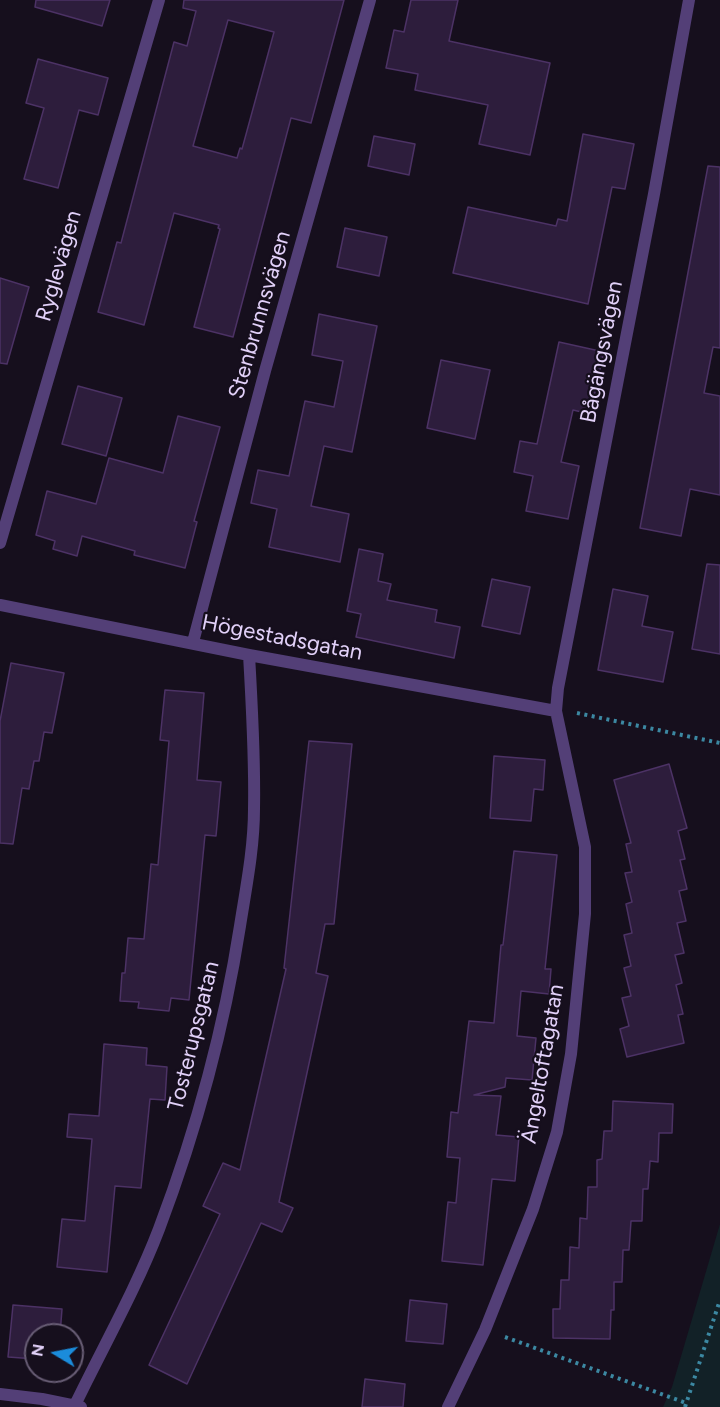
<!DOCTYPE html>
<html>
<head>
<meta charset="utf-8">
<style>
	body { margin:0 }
	#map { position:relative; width:720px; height:1407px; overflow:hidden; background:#160f1d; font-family:Figtree,sans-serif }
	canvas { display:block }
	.north { position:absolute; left:24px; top:1323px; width:60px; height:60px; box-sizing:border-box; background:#160f1d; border:2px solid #685d75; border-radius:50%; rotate:280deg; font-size:16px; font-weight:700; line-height:24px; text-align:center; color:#e2d1f9 }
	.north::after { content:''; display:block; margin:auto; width:21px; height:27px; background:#1b8cdb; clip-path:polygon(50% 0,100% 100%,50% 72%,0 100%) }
</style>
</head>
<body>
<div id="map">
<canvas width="720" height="1407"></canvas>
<div class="north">N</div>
</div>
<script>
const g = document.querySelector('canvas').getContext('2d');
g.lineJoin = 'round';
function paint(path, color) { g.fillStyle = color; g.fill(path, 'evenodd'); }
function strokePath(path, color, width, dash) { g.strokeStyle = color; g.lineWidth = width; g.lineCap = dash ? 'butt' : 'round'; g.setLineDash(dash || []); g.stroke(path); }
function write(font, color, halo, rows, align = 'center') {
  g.font = font + ' Figtree,sans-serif'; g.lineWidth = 4.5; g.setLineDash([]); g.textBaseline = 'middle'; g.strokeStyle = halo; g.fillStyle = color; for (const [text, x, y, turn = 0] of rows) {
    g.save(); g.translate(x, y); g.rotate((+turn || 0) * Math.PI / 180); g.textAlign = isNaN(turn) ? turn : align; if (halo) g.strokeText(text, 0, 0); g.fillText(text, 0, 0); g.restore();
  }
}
const green = new Path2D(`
	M 720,1224 L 720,1407 L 663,1407 L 672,1387 Z`);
const building = new Path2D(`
	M 36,0 L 110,0 L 102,26 L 35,7 Z
	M 184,0 L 344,0 L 311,123 L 291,118 L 233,337 L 194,327 L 220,229 L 218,228 L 219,225 L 174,213 L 144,325 L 98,312 L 117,242 L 121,243 L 174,42 L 187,46 L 196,11 L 183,8 ZM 228,20 L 274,32 L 242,149 L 240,148 L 237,158 L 193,146 Z
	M 411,0 L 458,0 L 449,41 L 550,63 L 530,155 L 479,144 L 488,105 L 415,90 L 418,74 L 386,68 L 394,30 L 404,32 Z
	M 38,59 L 108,78 L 98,115 L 79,110 L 58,188 L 24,179 L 44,108 L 26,103 Z
	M 583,134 L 634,144 L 625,189 L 612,187 L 588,304 L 453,273 L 468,207 L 556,226 L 558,219 L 567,221 Z
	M 374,136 L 415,144 L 409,175 L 368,166 Z
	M 708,166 L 720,167 L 720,348 L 713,347 L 704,393 L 720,396 L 720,495 L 690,489 L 681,536 L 640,528 Z
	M 345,228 L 387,237 L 379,276 L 337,267 Z
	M 0,278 L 29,287 L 7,364 L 0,363 Z
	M 319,314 L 377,326 L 352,452 L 324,446 L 311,506 L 349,514 L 340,562 L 269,547 L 277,509 L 251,503 L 258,470 L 289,476 L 305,401 L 334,407 L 343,361 L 312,355 Z
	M 559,342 L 604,352 L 590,414 L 573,410 L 561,462 L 579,466 L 568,519 L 526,511 L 533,476 L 514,472 L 520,441 L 537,444 Z
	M 441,360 L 490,370 L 475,439 L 427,428 Z
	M 78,386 L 122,398 L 106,456 L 62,444 Z
	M 178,416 L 220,427 L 194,521 L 197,522 L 185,568 L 134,555 L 135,551 L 82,536 L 77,556 L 53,549 L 55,541 L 36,535 L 47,491 L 96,504 L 109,458 L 163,473 Z
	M 359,549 L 383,554 L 378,581 L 391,584 L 387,600 L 437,610 L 435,622 L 460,627 L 454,658 L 356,637 L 361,614 L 347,611 Z
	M 707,564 L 720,565 L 720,654 L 692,649 Z
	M 492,579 L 530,587 L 520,634 L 482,626 Z
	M 613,589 L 648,596 L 642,626 L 673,632 L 663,682 L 598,670 Z
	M 11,663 L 64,673 L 52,733 L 44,732 L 39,761 L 34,761 L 29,789 L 22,788 L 13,844 L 0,843 L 0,721 Z
	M 165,690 L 204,693 L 197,780 L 221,782 L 216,836 L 205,835 L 189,1000 L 171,998 L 169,1011 L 138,1008 L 139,1002 L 120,1001 L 122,973 L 125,973 L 128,938 L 144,939 L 151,864 L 158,865 L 169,741 L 160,740 Z
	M 309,741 L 352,744 L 334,924 L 325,924 L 316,973 L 328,976 L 279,1202 L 293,1208 L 282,1232 L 261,1223 L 187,1384 L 149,1365 L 220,1214 L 203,1206 L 223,1163 L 240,1170 L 286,969 L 284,968 Z
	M 494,756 L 545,760 L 543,790 L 534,789 L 531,821 L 490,818 Z
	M 669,764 L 687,828 L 678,831 L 685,859 L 680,860 L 687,889 L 679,891 L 686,921 L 677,923 L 684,953 L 675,955 L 682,983 L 676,985 L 683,1014 L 678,1015 L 684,1043 L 627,1057 L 620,1029 L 629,1026 L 622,998 L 631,996 L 624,968 L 631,966 L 624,935 L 632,933 L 626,904 L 632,902 L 625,873 L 632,872 L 626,844 L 631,843 L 614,780 Z
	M 514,851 L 557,855 L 545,969 L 551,969 L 549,994 L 521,991 L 517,1036 L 536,1038 L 532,1080 L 506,1078 L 505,1087 L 474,1095 L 501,1096 L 496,1135 L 519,1137 L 515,1181 L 492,1179 L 483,1265 L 442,1261 L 448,1202 L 456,1203 L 460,1158 L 447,1157 L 451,1112 L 458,1113 L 469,1021 L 494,1023 L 501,945 L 503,945 Z
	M 104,1044 L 147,1048 L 146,1065 L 167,1067 L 165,1100 L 150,1099 L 141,1188 L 115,1186 L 107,1272 L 57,1267 L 62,1219 L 85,1221 L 92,1139 L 67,1137 L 69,1114 L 99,1116 Z
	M 613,1101 L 673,1104 L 672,1133 L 659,1133 L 658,1162 L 650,1161 L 648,1189 L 643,1189 L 642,1221 L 631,1221 L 629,1250 L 623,1250 L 622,1282 L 614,1282 L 614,1310 L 611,1310 L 610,1339 L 553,1338 L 553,1309 L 560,1309 L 561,1280 L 569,1280 L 570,1247 L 579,1248 L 580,1218 L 587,1219 L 588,1187 L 597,1187 L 597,1160 L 602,1159 L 604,1131 L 612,1131 Z
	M 410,1300 L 447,1304 L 443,1344 L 406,1341 Z
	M 13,1305 L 62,1309 L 60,1335 L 36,1335 L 36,1359 L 8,1357 Z
	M 365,1379 L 405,1384 L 403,1407 L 362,1407 Z`);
const path = new Path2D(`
	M 577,713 L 720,743
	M 505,1337 L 686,1403
	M 685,1407 L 720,1300`);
const street = new Path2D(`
	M 0,543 L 159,0
	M 0,605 L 249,655 L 556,711
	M 193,642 L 265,371 L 370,0
	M 0,1394 L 42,1399 L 81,1407
	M 75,1405 C 103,1347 136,1289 159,1229 C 196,1131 224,1029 240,926 C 246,888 254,848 254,809 C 255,758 252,706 249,655
	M 448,1407 L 485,1330 L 533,1209 L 557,1132 L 571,1054 L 585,914 L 585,847 L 556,711 L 558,688 L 654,194 L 689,0`);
const streetNames = [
	["Ryglevägen",59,266,-74],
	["Stenbrunnsvägen",260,315,-74],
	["Bågängsvägen",602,352,-79],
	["Högestadsgatan",282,638,11],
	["Tosterupsgatan",194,1036,-76],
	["Ängeltoftagatan",543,1064,-80]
];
paint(green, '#122127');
paint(building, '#2d1d3c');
strokePath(building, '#4c3265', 1.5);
strokePath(path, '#3c88a2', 4, [3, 4.5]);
strokePath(street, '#533f77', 12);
write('22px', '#e2d1f9', '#160f1d', streetNames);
</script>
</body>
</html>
